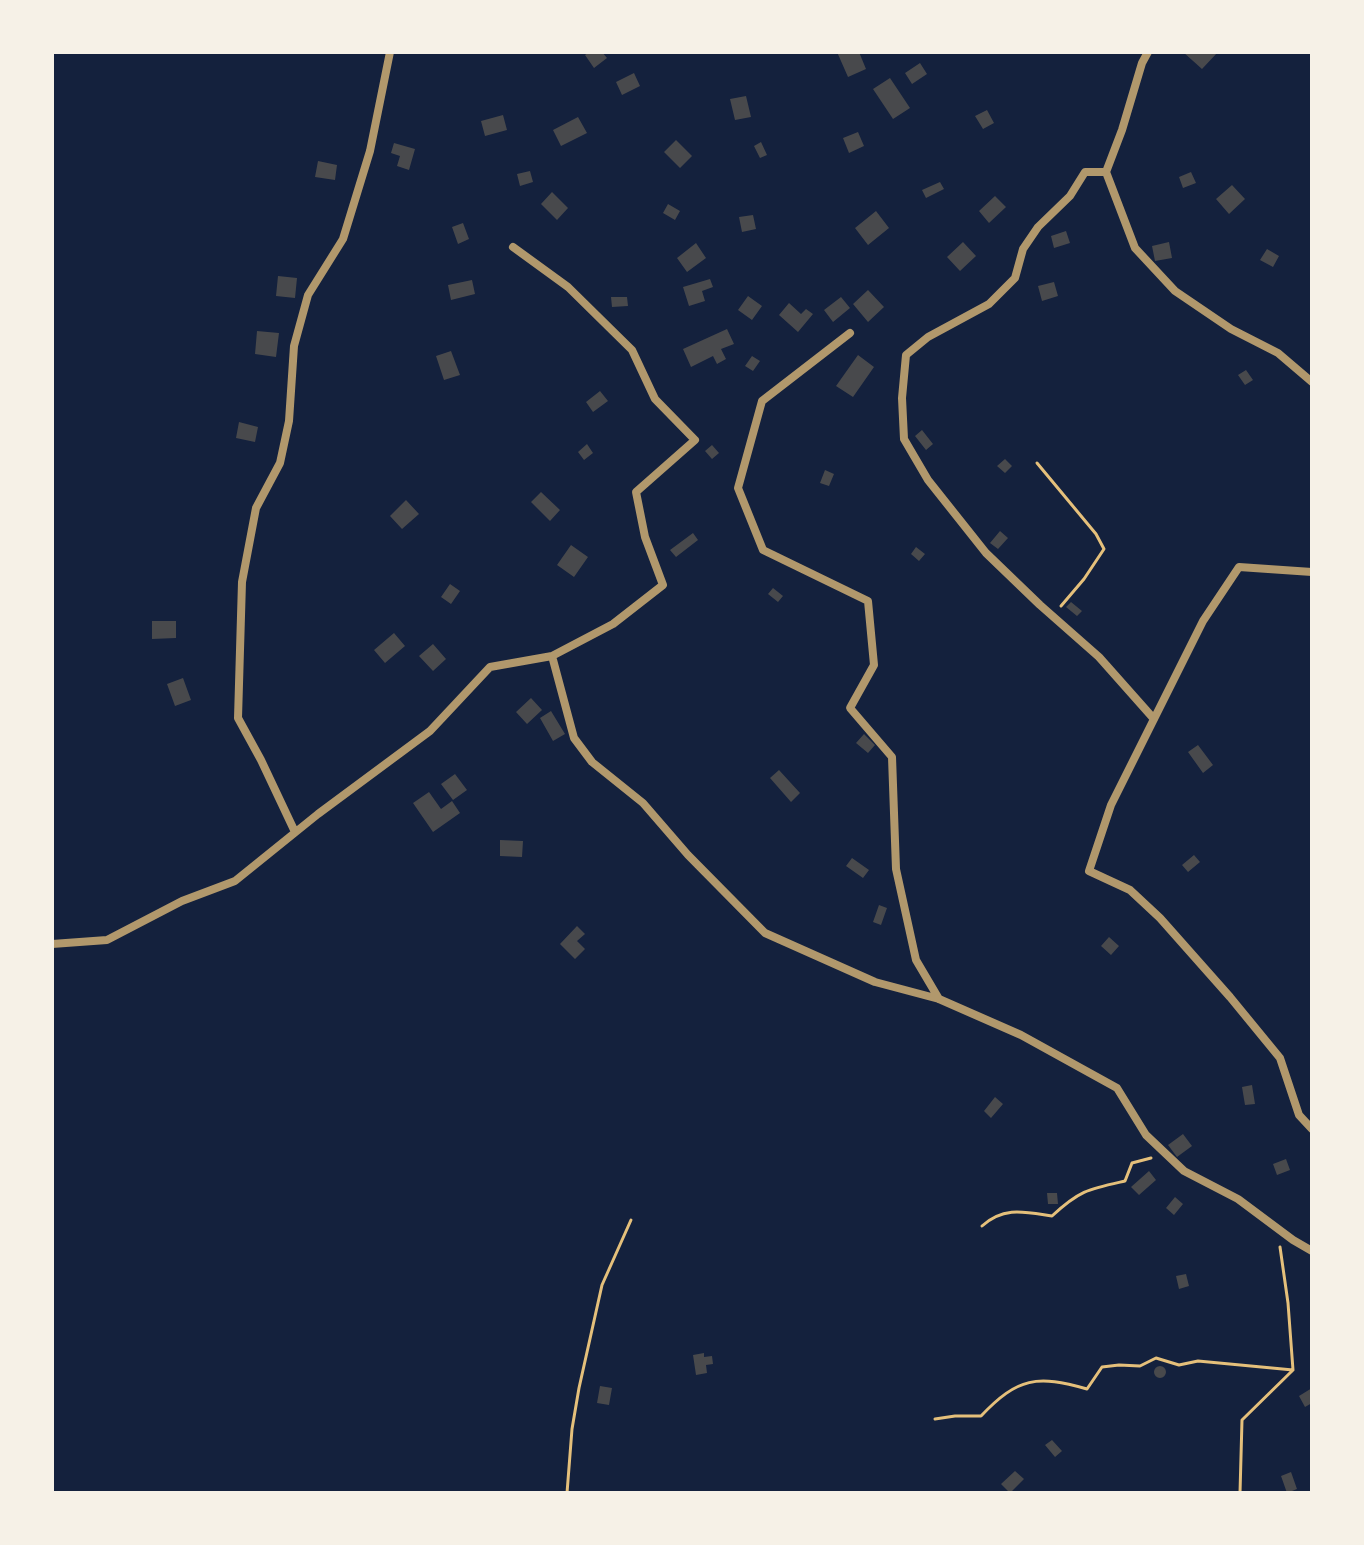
<!DOCTYPE html>
<html>
<head>
<meta charset="utf-8">
<style>
	body { margin:0 }
	#map { position:relative; width:1364px; height:1545px; overflow:hidden; background:#14213d; font-family:"Fira Sans",sans-serif }
	canvas { display:block }
	.frame { position:absolute; inset:0; border:54px solid #f6f1e7; pointer-events:none }
</style>
</head>
<body>
<div id="map">
<canvas width="1364" height="1545"></canvas>
<div class="frame"></div>
</div>
<script>
const g = document.querySelector('canvas').getContext('2d');
g.lineJoin = 'round';
function paint(path, color) { g.fillStyle = color; g.fill(path, 'evenodd'); }
function strokePath(path, color, width, dash) { g.strokeStyle = color; g.lineWidth = width; g.lineCap = dash ? 'butt' : 'round'; g.setLineDash(dash || []); g.stroke(path); }
const building = new Path2D(`
	M 589,52 L 602,52 L 607,58 L 594,68 L 585,55 Z
	M 837,52 L 859,52 L 866,69 L 848,77 Z
	M 1183,52 L 1218,52 L 1202,69 Z
	M 920,63 L 927,74 L 912,84 L 905,73 Z
	M 634,73 L 640,86 L 622,95 L 616,82 Z
	M 890,78 L 910,108 L 893,119 L 873,89 Z
	M 746,96 L 751,117 L 735,120 L 730,99 Z
	M 987,110 L 994,123 L 983,129 L 975,116 Z
	M 503,115 L 507,130 L 485,136 L 481,121 Z
	M 578,117 L 587,133 L 561,146 L 553,130 Z
	M 858,132 L 864,146 L 849,153 L 843,138 Z
	M 676,140 L 692,156 L 680,168 L 664,152 Z
	M 761,142 L 767,155 L 760,158 L 754,146 Z
	M 394,143 L 415,149 L 409,170 L 397,166 L 400,156 L 391,153 Z
	M 318,161 L 337,165 L 335,180 L 315,177 Z
	M 530,171 L 533,182 L 520,186 L 517,174 Z
	M 1191,172 L 1196,183 L 1183,188 L 1179,177 Z
	M 940,182 L 944,189 L 926,198 L 922,190 Z
	M 1232,185 L 1245,199 L 1229,214 L 1216,199 Z
	M 552,192 L 568,208 L 557,220 L 541,204 Z
	M 995,196 L 1006,207 L 989,223 L 979,211 Z
	M 668,204 L 680,211 L 675,220 L 663,213 Z
	M 876,211 L 889,228 L 868,245 L 855,228 Z
	M 753,215 L 756,229 L 742,232 L 739,217 Z
	M 463,223 L 469,239 L 458,244 L 452,227 Z
	M 1066,231 L 1070,243 L 1054,248 L 1051,236 Z
	M 963,242 L 976,256 L 960,271 L 947,257 Z
	M 1169,242 L 1172,258 L 1155,261 L 1152,246 Z
	M 696,243 L 706,258 L 687,272 L 677,258 Z
	M 1267,249 L 1279,256 L 1273,267 L 1260,260 Z
	M 278,276 L 297,278 L 295,298 L 276,296 Z
	M 710,279 L 713,287 L 702,291 L 705,301 L 689,306 L 683,287 Z
	M 472,280 L 475,294 L 451,300 L 448,285 Z
	M 1054,282 L 1058,296 L 1042,301 L 1038,286 Z
	M 868,290 L 884,307 L 868,322 L 853,304 Z
	M 748,296 L 762,306 L 752,320 L 738,310 Z
	M 611,297 L 627,297 L 628,306 L 612,307 Z
	M 841,297 L 850,308 L 833,322 L 824,310 Z
	M 789,303 L 801,314 L 806,309 L 813,314 L 798,332 L 779,315 Z
	M 727,329 L 734,344 L 721,349 L 726,359 L 717,364 L 713,356 L 691,367 L 683,349 Z
	M 257,331 L 279,333 L 276,357 L 255,354 Z
	M 451,351 L 460,375 L 444,380 L 436,356 Z
	M 858,355 L 874,367 L 853,397 L 836,386 Z
	M 752,356 L 760,361 L 753,371 L 745,366 Z
	M 1246,370 L 1253,380 L 1245,385 L 1238,375 Z
	M 600,391 L 608,401 L 593,412 L 586,402 Z
	M 239,422 L 258,427 L 255,442 L 236,438 Z
	M 922,430 L 933,444 L 926,450 L 915,436 Z
	M 587,444 L 593,453 L 584,460 L 578,452 Z
	M 712,445 L 719,453 L 712,459 L 705,451 Z
	M 1005,459 L 1012,466 L 1005,473 L 997,466 Z
	M 825,470 L 834,474 L 829,486 L 820,483 Z
	M 541,492 L 560,510 L 550,521 L 531,502 Z
	M 406,500 L 419,514 L 402,529 L 390,516 Z
	M 1000,531 L 1008,538 L 998,549 L 990,543 Z
	M 693,533 L 698,540 L 676,557 L 670,550 Z
	M 571,545 L 588,557 L 574,577 L 557,565 Z
	M 916,547 L 925,554 L 919,561 L 911,554 Z
	M 450,584 L 460,591 L 451,604 L 441,597 Z
	M 773,588 L 783,596 L 778,602 L 768,594 Z
	M 1071,602 L 1082,611 L 1077,616 L 1066,607 Z
	M 152,621 L 176,621 L 176,638 L 152,639 Z
	M 394,633 L 405,646 L 385,663 L 374,650 Z
	M 433,644 L 446,659 L 433,671 L 419,656 Z
	M 183,678 L 191,700 L 175,706 L 167,684 Z
	M 531,698 L 542,710 L 527,724 L 516,712 Z
	M 551,711 L 565,734 L 553,741 L 540,718 Z
	M 864,734 L 875,745 L 868,753 L 856,743 Z
	M 1198,745 L 1213,765 L 1203,773 L 1188,752 Z
	M 779,770 L 800,793 L 791,802 L 770,778 Z
	M 455,774 L 467,790 L 453,800 L 441,784 Z
	M 429,792 L 441,809 L 452,801 L 460,813 L 433,832 L 413,803 Z
	M 500,840 L 523,841 L 522,857 L 500,856 Z
	M 1194,855 L 1200,862 L 1188,872 L 1182,865 Z
	M 852,858 L 869,870 L 863,878 L 846,866 Z
	M 879,905 L 887,908 L 881,925 L 873,922 Z
	M 577,926 L 585,934 L 577,941 L 585,949 L 575,959 L 560,944 Z
	M 1109,937 L 1119,946 L 1111,955 L 1101,946 Z
	M 1252,1085 L 1255,1104 L 1245,1105 L 1242,1087 Z
	M 995,1097 L 1003,1104 L 991,1118 L 984,1111 Z
	M 1183,1134 L 1192,1146 L 1177,1157 L 1168,1145 Z
	M 1286,1159 L 1290,1170 L 1277,1175 L 1273,1164 Z
	M 1149,1171 L 1156,1180 L 1139,1195 L 1131,1187 Z
	M 1047,1193 L 1057,1193 L 1058,1204 L 1048,1204 Z
	M 1175,1197 L 1183,1204 L 1174,1215 L 1166,1208 Z
	M 1186,1274 L 1189,1286 L 1179,1289 L 1176,1276 Z
	M 704,1353 L 704,1357 L 712,1356 L 713,1364 L 706,1365 L 707,1373 L 696,1375 L 693,1355 Z
	M1154 1372a6 6 0 1 1 12 0a6 6 0 1 1-12 0Z
	M 600,1386 L 612,1388 L 609,1405 L 597,1403 Z
	M 1312,1388 L 1312,1403 L 1305,1407 L 1299,1396 Z
	M 1052,1440 L 1062,1451 L 1055,1457 L 1045,1445 Z
	M 1015,1471 L 1024,1479 L 1010,1493 L 1001,1484 Z
	M 1291,1472 L 1297,1489 L 1287,1493 L 1281,1476 Z`);
const path = new Path2D(`
	M 1037,463 L 1096,534 L 1104,549 L 1084,579 L 1061,606
	M 982,1226 C 1004,1206 1025,1212 1052,1216 C 1080,1190 1089,1189 1125,1181 L 1132,1163 L 1151,1158
	M 935,1419 L 955,1416 L 981,1416 C 1018,1377 1037,1375 1087,1389 L 1102,1367 L 1119,1365 L 1140,1366 L 1156,1358 L 1179,1365 L 1198,1361 L 1293,1370
	M 567,1493 L 572,1429 L 579,1388 L 602,1285 L 631,1220
	M 1240,1493 L 1242,1420 L 1293,1370 L 1288,1303 L 1280,1247`);
const minor = new Path2D(`
	M 1148,52 L 1142,63 L 1122,130 L 1106,172 L 1135,248 L 1175,291 L 1231,329 L 1278,353 L 1312,382
	M 1106,172 L 1085,172 L 1070,196 L 1038,227 L 1023,249 L 1015,278 L 989,304 L 928,337 L 906,355 L 902,398 L 904,439 L 928,480 L 986,553 L 1040,605 L 1099,657 L 1154,719
	M 850,333 L 762,401 L 738,488 L 763,550 L 868,601 L 874,665 L 850,708 L 892,757 L 896,869 L 916,960 L 939,999
	M 1312,572 L 1239,567 L 1203,621 L 1111,805 L 1089,871 L 1130,890 L 1160,918 L 1230,997 L 1280,1058 L 1299,1115 L 1312,1129
	M 552,656 L 574,738 L 592,762 L 643,803 L 688,855 L 765,933 L 875,982 L 939,999 L 1021,1035 L 1117,1088 L 1146,1135 L 1184,1171 L 1238,1199 L 1293,1240 L 1312,1251
	M 295,832 L 261,760 L 238,718 L 242,582 L 256,508 L 280,463 L 289,421 L 294,346 L 308,295 L 343,239 L 370,151 L 390,52
	M 52,944 L 107,940 L 182,901 L 235,881 L 318,814 L 430,731 L 490,667 L 552,656 L 613,624 L 663,585 L 645,537 L 636,492 L 695,440 L 655,399 L 632,350 L 568,287 L 513,247`);
paint(building, '#48494c');
strokePath(path, '#e5c07b', 3);
strokePath(minor, '#b1986c', 8);
</script>
</body>
</html>
